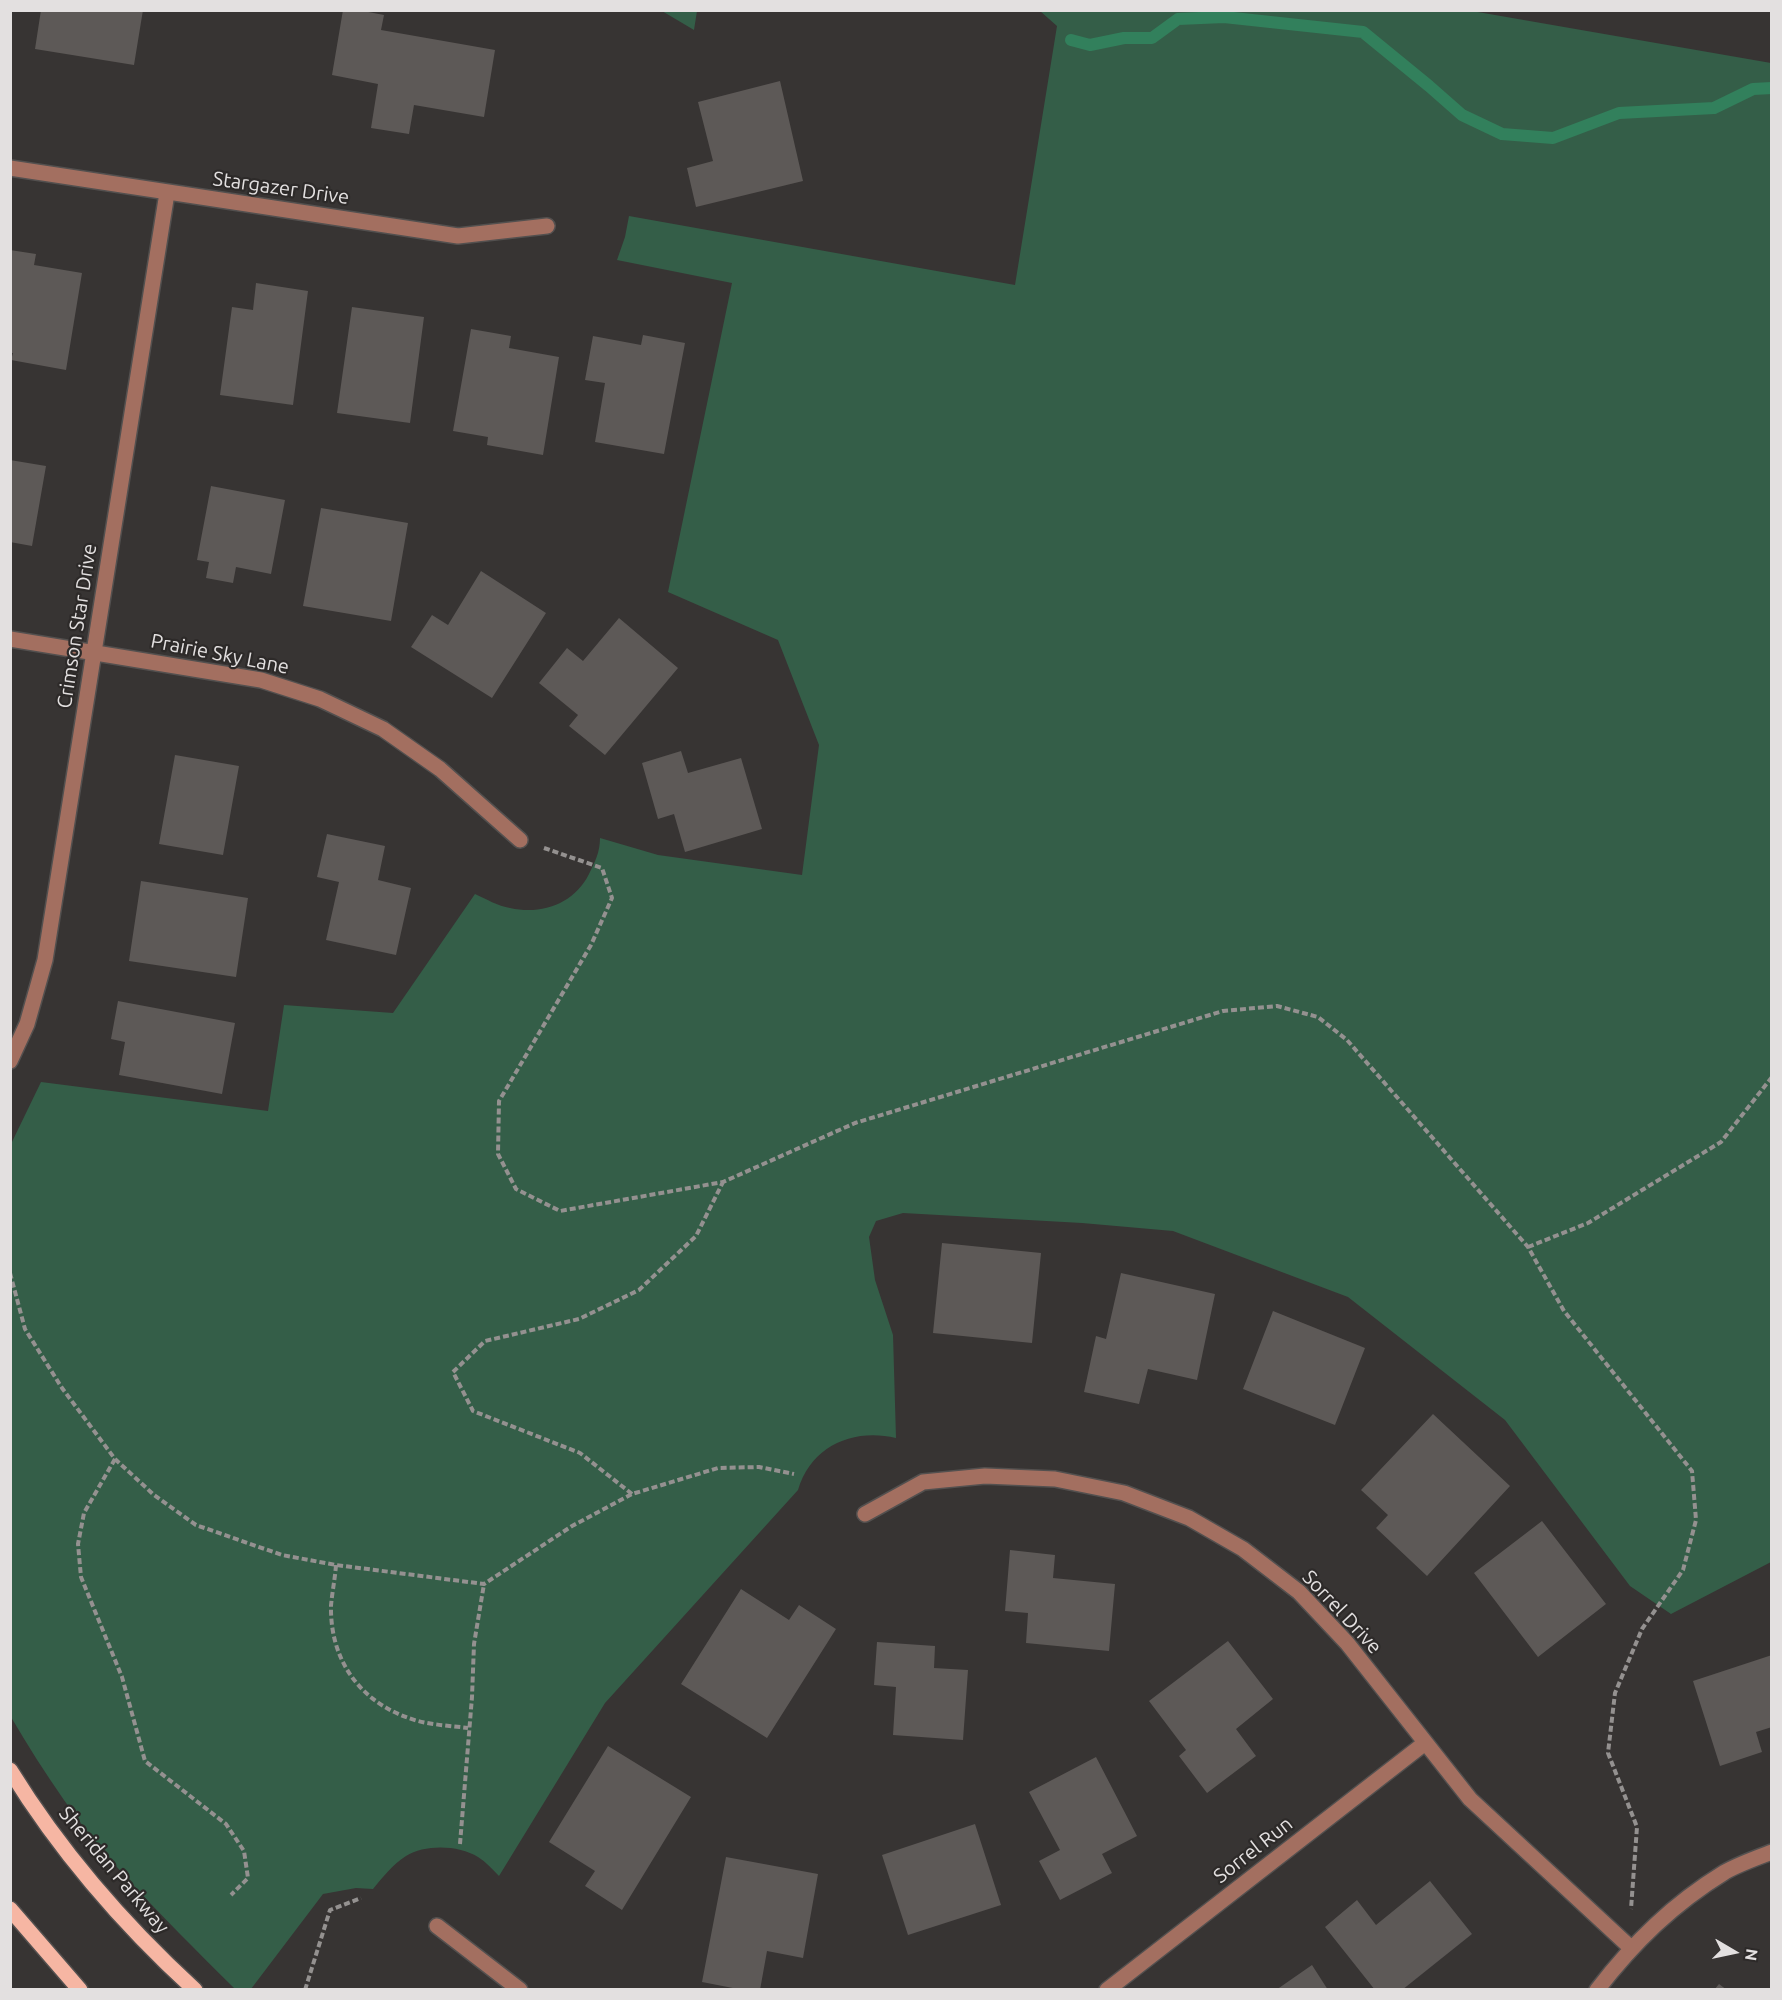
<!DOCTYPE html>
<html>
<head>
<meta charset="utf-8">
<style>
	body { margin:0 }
	#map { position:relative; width:1782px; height:2000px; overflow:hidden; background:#373433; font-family:Ubuntu,sans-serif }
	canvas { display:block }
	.frame { position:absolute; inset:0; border:12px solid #e3e0e0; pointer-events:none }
	.north { position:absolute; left:1704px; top:1922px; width:60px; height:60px; -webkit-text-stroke:4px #2d2a29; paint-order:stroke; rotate:99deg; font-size:16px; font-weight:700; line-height:24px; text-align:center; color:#e3e0e0 }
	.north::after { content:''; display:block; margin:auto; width:21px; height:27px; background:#e3e0e0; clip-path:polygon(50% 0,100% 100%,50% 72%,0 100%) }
</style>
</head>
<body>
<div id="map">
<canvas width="1782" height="2000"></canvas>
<div class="frame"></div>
<div class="north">N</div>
</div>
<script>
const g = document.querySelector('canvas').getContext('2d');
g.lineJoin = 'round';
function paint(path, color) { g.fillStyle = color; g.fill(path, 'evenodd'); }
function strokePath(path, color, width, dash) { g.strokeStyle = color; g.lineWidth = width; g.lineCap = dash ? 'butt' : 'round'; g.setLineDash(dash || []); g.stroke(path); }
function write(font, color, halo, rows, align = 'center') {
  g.font = font + ' Ubuntu,sans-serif'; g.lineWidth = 4.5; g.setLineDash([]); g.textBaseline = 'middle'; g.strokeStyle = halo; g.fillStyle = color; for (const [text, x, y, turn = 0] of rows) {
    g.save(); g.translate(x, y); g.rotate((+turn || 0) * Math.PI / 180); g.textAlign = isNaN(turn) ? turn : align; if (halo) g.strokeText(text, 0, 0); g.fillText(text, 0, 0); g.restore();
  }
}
const green = new Path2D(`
	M 662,11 L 697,11 L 694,30 Z
	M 1040,11 L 1472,11 L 1771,63 L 1771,1562 L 1671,1614 L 1630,1586 L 1505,1420 L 1348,1297 L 1173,1231 L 1082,1223 L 903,1213 L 876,1221 L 869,1237 L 875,1280 L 893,1335 L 896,1438 C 853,1428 811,1446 798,1490 L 605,1703 L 499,1876 C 492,1869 486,1862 478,1857 C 459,1845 425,1844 406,1856 C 392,1865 383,1877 373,1889 L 356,1888 L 323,1894 L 251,1989 L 235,1989 C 198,1952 161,1916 126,1877 C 81,1829 44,1773 11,1717 L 11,1144 L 41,1082 L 268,1111 L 284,1005 L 393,1013 L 475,894 C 486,899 498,906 510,908 C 542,915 574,904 589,874 C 595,862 600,852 600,838 L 658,855 L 802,875 L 819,745 L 778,640 L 668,592 L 732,283 L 617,260 L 625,237 L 629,216 L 1015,285 L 1057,26 Z`);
const stream = new Path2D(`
	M 1071,40 L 1090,45 L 1124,38 L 1152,38 L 1178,19 L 1224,17 L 1363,32 L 1429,86 L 1462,115 L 1502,134 L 1553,138 L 1619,113 L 1714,108 L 1753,89 L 1772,88`);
const building = new Path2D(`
	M 41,10 L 143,10 L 134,65 L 35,49 Z
	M 343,10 L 358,10 L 384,15 L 381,30 L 495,50 L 484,117 L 414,105 L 409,134 L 371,128 L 378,84 L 332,75 Z
	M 780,81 L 803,181 L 696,207 L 687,168 L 713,161 L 698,102 Z
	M 10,250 L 36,254 L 34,265 L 82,273 L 66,370 L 11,360 L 13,353 L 10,353 Z
	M 256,283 L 308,291 L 293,405 L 220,395 L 232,307 L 253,310 Z
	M 352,307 L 424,317 L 410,423 L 337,413 Z
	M 471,329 L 511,336 L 509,348 L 559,357 L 543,455 L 487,445 L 488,437 L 453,431 Z
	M 643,335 L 685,343 L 664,454 L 595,442 L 605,383 L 585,380 L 593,336 L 641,345 Z
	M 10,460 L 46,466 L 32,546 L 10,542 Z
	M 211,486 L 285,500 L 271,574 L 236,567 L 233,583 L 206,578 L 209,562 L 197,560 Z
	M 321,508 L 408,523 L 391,621 L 303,606 Z
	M 481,571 L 546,613 L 492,698 L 411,647 L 432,615 L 448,625 Z
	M 619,618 L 678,668 L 605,755 L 569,726 L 578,715 L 539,683 L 567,648 L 583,661 Z
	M 681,751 L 688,773 L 741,758 L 762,829 L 685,852 L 674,814 L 658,819 L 642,763 Z
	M 175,755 L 239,766 L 223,855 L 159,844 Z
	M 327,834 L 385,846 L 378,880 L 411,888 L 396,955 L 326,940 L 339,882 L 317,877 Z
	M 141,881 L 248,898 L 236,977 L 129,961 Z
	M 118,1001 L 235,1023 L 222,1094 L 119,1075 L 125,1042 L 111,1039 Z
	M 942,1243 L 1041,1253 L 1032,1343 L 933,1333 Z
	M 1121,1273 L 1215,1294 L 1197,1380 L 1148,1369 L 1139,1404 L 1084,1392 L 1096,1336 L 1106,1339 Z
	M 1273,1311 L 1365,1348 L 1335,1425 L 1243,1389 Z
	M 1433,1414 L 1510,1486 L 1427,1576 L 1376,1528 L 1388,1515 L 1361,1490 Z
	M 1542,1521 L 1606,1604 L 1538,1657 L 1474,1573 Z
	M 1010,1550 L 1055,1555 L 1053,1578 L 1115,1584 L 1109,1651 L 1026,1643 L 1028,1613 L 1005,1611 Z
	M 741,1589 L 789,1620 L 799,1605 L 836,1629 L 767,1738 L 681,1684 Z
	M 1228,1641 L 1273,1699 L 1236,1729 L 1256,1756 L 1207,1793 L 1179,1756 L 1186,1750 L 1149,1701 Z
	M 877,1642 L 935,1646 L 934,1668 L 968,1670 L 963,1740 L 893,1735 L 896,1687 L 874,1685 Z
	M 1772,1655 L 1772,1727 L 1756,1732 L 1762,1752 L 1720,1766 L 1693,1681 Z
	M 608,1746 L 691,1797 L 622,1910 L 585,1886 L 595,1871 L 549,1842 Z
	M 1096,1757 L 1137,1836 L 1102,1854 L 1112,1873 L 1060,1900 L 1039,1861 L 1060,1850 L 1029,1792 Z
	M 975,1824 L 1001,1905 L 908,1935 L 882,1855 Z
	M 726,1857 L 818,1874 L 803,1958 L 767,1951 L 760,1990 L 743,1990 L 702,1982 Z
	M 1430,1881 L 1472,1934 L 1402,1990 L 1375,1990 L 1325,1927 L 1357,1900 L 1376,1925 Z
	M 1312,1965 L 1328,1990 L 1276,1990 Z
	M 1719,1984 L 1727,1990 L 1714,1990 Z`);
const path = new Path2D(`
	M 544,848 L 602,868 L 612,898 L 591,945 L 499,1101 L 498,1154 L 516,1189 L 560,1211 L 723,1182 L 855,1123 L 1223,1011 L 1277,1006 L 1318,1017 L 1347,1040 L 1528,1247 L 1564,1311 L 1692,1471 L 1696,1520 L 1683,1570 L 1642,1629 L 1615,1693 L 1608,1753 L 1637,1827 L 1631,1909
	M 1528,1247 L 1588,1223 L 1721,1142 L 1772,1077
	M 10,1273 L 25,1329 L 62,1388 L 115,1459 L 154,1495 L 196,1525 L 282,1555 L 336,1565 L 484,1584 L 572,1526 L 632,1494 L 718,1468 L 759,1467 L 794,1474
	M 115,1459 L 84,1513 L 78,1544 L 81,1577 L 122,1677 L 145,1761 L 226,1824 L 244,1851 L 248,1878 L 231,1895
	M 632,1494 L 580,1453 L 473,1411 L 453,1372 L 485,1341 L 579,1319 L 639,1290 L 696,1236 L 723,1182
	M 336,1565 C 335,1579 332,1593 331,1606 C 330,1664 364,1706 418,1721 C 434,1725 452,1726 468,1728
	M 460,1844 L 472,1697 L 474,1644 L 484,1584
	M 305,1990 L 330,1910 L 361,1898`);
const minor = new Path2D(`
	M 10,168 L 458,236 L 547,226
	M 10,639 L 261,680 L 320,699 L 383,729 L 440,769 L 520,840
	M 10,1061 L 27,1024 L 45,960 L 167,193
	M 865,1514 L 923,1482 L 985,1476 L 1055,1479 L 1124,1493 L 1189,1518 L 1243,1549 L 1299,1592 L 1347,1643 L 1470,1799 L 1631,1948
	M 437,1926 L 520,1990
	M 1107,1990 L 1425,1743
	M 1597,1990 C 1634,1942 1673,1904 1725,1872 C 1739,1864 1756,1858 1772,1852`);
const major = new Path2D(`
	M 10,1770 C 60,1851 125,1926 195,1990
	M 10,1909 L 80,1990`);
const streetNames = [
	["Stargazer Drive",281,188,8],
	["Crimson Star Drive",77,626,-81],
	["Prairie Sky Lane",220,654,11],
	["Sorrel Drive",1342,1612,47],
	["Sorrel Run",1253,1850,-38],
	["Sheridan Parkway",114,1870,50]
];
paint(green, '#345e48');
strokePath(stream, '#32805c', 12);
paint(building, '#5d5957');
strokePath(minor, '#53504f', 18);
strokePath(major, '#53504f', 18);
strokePath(path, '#949190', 4, [6, 3]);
strokePath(minor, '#a36f60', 15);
strokePath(major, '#f6b6a3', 15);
write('20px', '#e3e0e0', '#2d2a29', streetNames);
</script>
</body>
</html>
